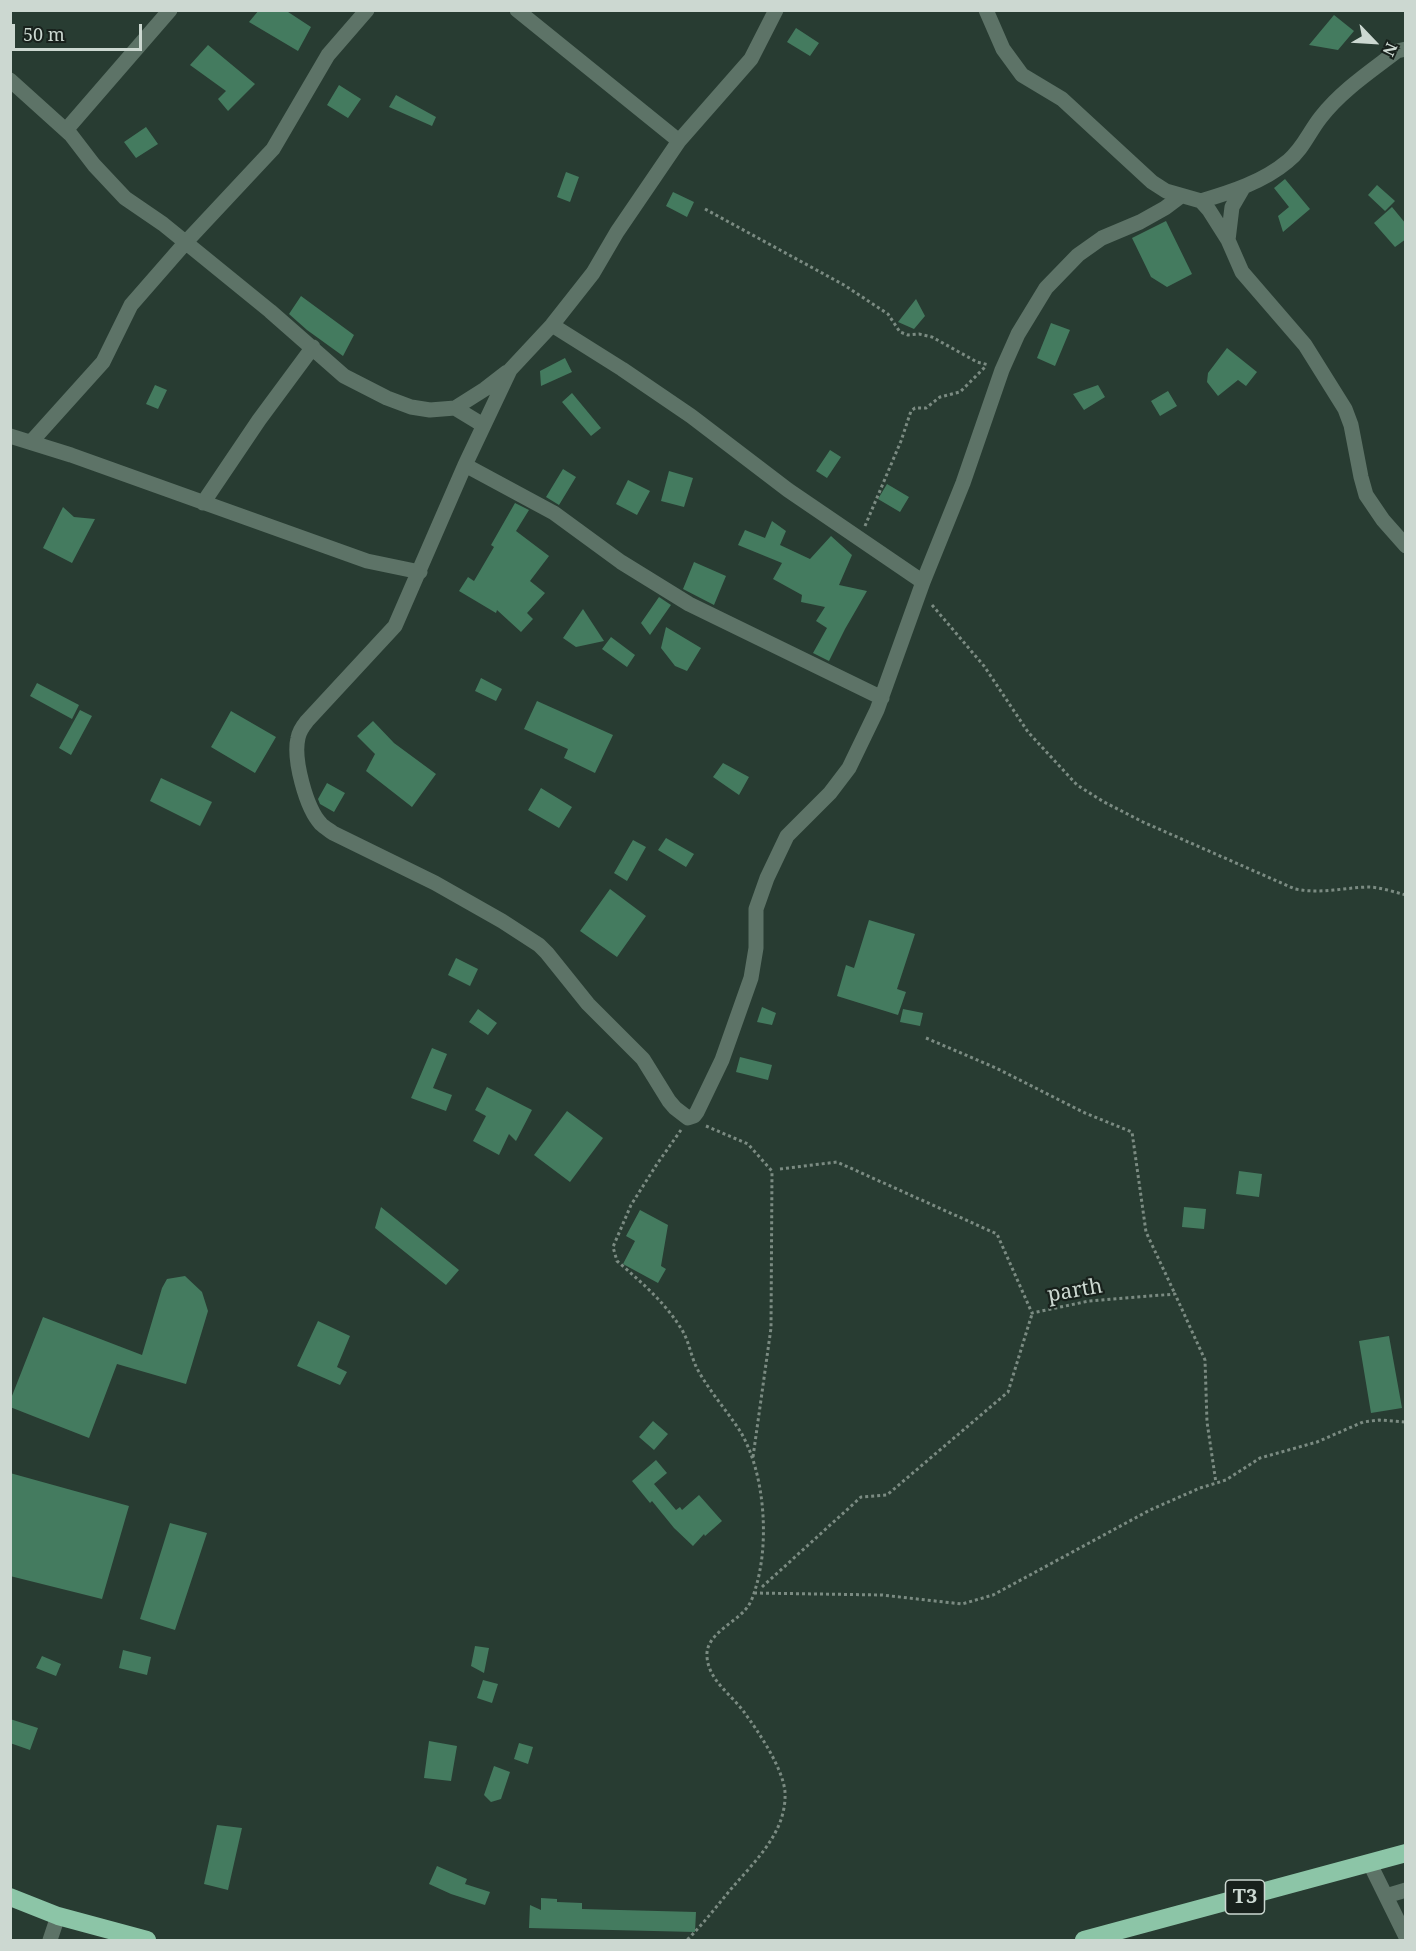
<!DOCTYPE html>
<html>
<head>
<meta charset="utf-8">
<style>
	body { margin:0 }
	#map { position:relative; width:1416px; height:1951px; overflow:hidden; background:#283c32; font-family:"Noto Serif",serif }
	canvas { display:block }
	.frame { position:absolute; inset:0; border:12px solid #ccd8d1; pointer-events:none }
	.north { position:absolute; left:1344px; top:12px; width:60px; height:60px; -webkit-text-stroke:4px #18211c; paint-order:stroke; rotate:115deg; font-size:16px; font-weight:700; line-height:24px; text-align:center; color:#ccd8d1 }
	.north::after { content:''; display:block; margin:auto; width:21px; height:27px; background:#ccd8d1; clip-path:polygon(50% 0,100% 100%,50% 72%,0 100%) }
	.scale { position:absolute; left:12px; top:24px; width:130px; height:27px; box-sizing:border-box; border:3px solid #ccd8d1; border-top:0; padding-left:8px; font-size:18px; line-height:21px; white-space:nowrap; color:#ccd8d1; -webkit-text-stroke:4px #18211c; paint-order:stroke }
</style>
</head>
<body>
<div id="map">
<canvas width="1416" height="1951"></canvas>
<div class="frame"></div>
<div class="north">N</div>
<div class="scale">50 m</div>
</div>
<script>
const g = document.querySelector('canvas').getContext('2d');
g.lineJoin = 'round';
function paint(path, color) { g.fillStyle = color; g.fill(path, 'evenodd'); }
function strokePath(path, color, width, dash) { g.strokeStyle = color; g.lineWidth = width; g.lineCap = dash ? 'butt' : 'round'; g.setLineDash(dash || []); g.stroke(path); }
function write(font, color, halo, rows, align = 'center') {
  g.font = font + ' "Noto Serif",serif'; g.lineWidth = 4.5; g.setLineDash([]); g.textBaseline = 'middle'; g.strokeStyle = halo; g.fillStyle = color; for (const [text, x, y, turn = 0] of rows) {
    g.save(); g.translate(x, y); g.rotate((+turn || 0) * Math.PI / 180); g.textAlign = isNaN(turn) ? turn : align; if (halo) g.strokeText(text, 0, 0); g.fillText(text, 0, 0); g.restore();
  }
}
const building = new Path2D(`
	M 259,10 L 285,10 L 311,27 L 298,51 L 249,22 Z
	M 1334,15 L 1354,31 L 1338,50 L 1309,45 Z
	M 796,28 L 819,43 L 810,56 L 787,42 Z
	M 208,45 L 255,84 L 228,111 L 218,99 L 226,91 L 190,65 Z
	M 339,85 L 361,99 L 348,118 L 327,105 Z
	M 396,95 L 436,117 L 432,126 L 389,107 Z
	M 146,127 L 158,144 L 136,158 L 124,142 Z
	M 566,172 L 579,177 L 570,202 L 557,197 Z
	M 1285,179 L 1310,209 L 1283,232 L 1278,216 L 1289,207 L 1274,188 Z
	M 1377,185 L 1395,201 L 1385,211 L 1368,195 Z
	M 673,192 L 694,202 L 687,217 L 666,206 Z
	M 1392,207 L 1406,224 L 1406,239 L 1395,247 L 1374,223 Z
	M 1166,221 L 1192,274 L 1167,287 L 1151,277 L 1132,238 Z
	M 301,296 L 354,335 L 343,356 L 307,330 L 289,314 Z
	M 916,299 L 925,316 L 914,329 L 898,322 Z
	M 1051,323 L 1070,330 L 1055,366 L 1037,358 Z
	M 1227,348 L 1257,372 L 1246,386 L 1238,380 L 1218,396 L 1207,382 L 1208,373 Z
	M 565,358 L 572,372 L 541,386 L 540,371 Z
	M 155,385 L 167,390 L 158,409 L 146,404 Z
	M 1098,385 L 1105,397 L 1084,410 L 1073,394 Z
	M 1168,391 L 1177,406 L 1160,416 L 1151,401 Z
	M 572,393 L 601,428 L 591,436 L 562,402 Z
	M 830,450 L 841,457 L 827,478 L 816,471 Z
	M 563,469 L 576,477 L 559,505 L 546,497 Z
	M 669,471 L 693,478 L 684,507 L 661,501 Z
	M 628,480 L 650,491 L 637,515 L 616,504 Z
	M 887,484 L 909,497 L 900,512 L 878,499 Z
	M 515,503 L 529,510 L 516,531 L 549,556 L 530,581 L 545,593 L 527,613 L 533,619 L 521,632 L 497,610 L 496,613 L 459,591 L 468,577 L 474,581 L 494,547 L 491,545 Z
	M 63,507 L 74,517 L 95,519 L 72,563 L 43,548 Z
	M 772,521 L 786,531 L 780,545 L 810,559 L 831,536 L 852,555 L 839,585 L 867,591 L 845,629 L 829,661 L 813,653 L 827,628 L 816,621 L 825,607 L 801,602 L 802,595 L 773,579 L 782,563 L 738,545 L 745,530 L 765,538 Z
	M 694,562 L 726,576 L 714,605 L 683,589 Z
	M 659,597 L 671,605 L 650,635 L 641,623 Z
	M 583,609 L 604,641 L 576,647 L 563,638 Z
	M 666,627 L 701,648 L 687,671 L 675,666 L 661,648 Z
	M 611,637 L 635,655 L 627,667 L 602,649 Z
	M 481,678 L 502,689 L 496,701 L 475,691 Z
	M 37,683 L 79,705 L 72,719 L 30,696 Z
	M 537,701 L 613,735 L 595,773 L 564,758 L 568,749 L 524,729 Z
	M 80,710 L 92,716 L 71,755 L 59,748 Z
	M 231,711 L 276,737 L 255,773 L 211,747 Z
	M 373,721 L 394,743 L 436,774 L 412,807 L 366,771 L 375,754 L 357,736 Z
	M 723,763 L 749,777 L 739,795 L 713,777 Z
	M 161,778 L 212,802 L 200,826 L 150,801 Z
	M 327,783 L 345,793 L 334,812 L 320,804 L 318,799 Z
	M 541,788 L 572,807 L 559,828 L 528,810 Z
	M 666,838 L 694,854 L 686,867 L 658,850 Z
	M 633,840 L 646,847 L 627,881 L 614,873 Z
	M 610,889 L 646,916 L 617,957 L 580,931 Z
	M 869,920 L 915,934 L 897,989 L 906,992 L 898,1015 L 837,996 L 846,965 L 854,968 Z
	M 456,958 L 478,969 L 470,986 L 448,975 Z
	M 762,1007 L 776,1013 L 772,1025 L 757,1022 Z
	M 478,1009 L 497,1023 L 488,1035 L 469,1022 Z
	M 903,1009 L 923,1013 L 920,1026 L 900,1022 Z
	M 432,1048 L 447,1054 L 433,1088 L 452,1095 L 446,1111 L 411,1098 Z
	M 740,1057 L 772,1065 L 768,1080 L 736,1072 Z
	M 487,1087 L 532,1110 L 516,1141 L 509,1134 L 499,1155 L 473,1141 L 486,1116 L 475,1110 Z
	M 567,1111 L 603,1138 L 570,1182 L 534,1155 Z
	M 1239,1171 L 1262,1174 L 1259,1197 L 1236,1194 Z
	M 381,1207 L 459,1270 L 446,1285 L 375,1228 Z
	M 1184,1207 L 1206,1209 L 1204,1229 L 1182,1227 Z
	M 640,1210 L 668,1225 L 661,1266 L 666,1269 L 658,1283 L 623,1264 L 635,1241 L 626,1236 Z
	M 185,1276 L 202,1292 L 208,1311 L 186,1384 L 117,1364 L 89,1438 L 10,1407 L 10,1401 L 43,1317 L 142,1355 L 162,1288 L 167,1279 Z
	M 318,1321 L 350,1336 L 337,1367 L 347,1372 L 340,1385 L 297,1366 Z
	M 1389,1336 L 1402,1408 L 1371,1413 L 1359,1341 Z
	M 653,1421 L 668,1434 L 654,1450 L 639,1437 Z
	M 656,1460 L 667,1473 L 654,1484 L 676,1510 L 680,1507 L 682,1510 L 699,1495 L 722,1521 L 705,1536 L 704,1534 L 693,1546 L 674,1528 L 652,1501 L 650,1503 L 632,1481 Z
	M 10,1473 L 129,1506 L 102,1599 L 10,1576 Z
	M 170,1523 L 207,1533 L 175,1630 L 140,1619 Z
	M 475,1646 L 489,1648 L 484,1673 L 471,1666 Z
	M 123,1650 L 151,1657 L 147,1675 L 119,1668 Z
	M 42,1656 L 61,1664 L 56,1676 L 36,1668 Z
	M 483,1680 L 498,1684 L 492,1703 L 477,1698 Z
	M 10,1719 L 38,1728 L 30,1750 L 10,1743 Z
	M 429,1741 L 457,1746 L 451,1781 L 424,1778 Z
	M 519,1743 L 533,1747 L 528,1764 L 514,1759 Z
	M 494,1766 L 510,1772 L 501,1799 L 491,1802 L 484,1795 Z
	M 217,1825 L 242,1828 L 228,1890 L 204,1884 Z
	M 437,1866 L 467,1879 L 465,1884 L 490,1892 L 485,1905 L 451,1894 L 429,1884 Z
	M 541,1898 L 557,1899 L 557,1902 L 582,1903 L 582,1909 L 696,1912 L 695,1932 L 529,1928 L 530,1905 L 541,1910 Z`);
const path = new Path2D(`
	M 705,209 L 844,285 L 888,314 L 900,332 L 908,335 L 919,334 L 932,337 L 977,362 L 989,365
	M 865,526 L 901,441 L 911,411 L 915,408 L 926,408 L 940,397 L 960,392 L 986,366
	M 932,605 L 984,666 L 1028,732 L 1077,785 L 1104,802 L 1143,822 L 1295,889 C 1321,894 1342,888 1367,887 C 1380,887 1394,892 1406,895
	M 926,1038 L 996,1068 L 1085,1113 L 1132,1132 L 1146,1232 L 1175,1294
	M 706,1126 L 748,1144 L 772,1171 L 771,1328 L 753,1457
	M 681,1130 L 657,1164 L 631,1205 L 613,1247 L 617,1261 C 641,1282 665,1302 682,1330 C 690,1343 691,1359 699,1372 C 711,1393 727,1411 740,1431 C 765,1472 770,1544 755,1590 C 753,1597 750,1605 745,1610 C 733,1624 705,1635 707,1657 C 709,1681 731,1694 744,1712 C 758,1731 783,1768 785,1792 C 787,1832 755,1861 731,1889 C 717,1906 703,1924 687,1940
	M 780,1169 L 837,1162 L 997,1234 L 1032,1313 L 1089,1301 L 1175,1294 L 1205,1360 L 1207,1422 L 1216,1483
	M 762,1587 L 861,1497 L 887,1495 L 1008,1392 L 1032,1314
	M 754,1593 L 882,1595 L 962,1604 L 993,1595 L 1150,1510 L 1200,1488 L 1226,1480 L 1260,1458 L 1317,1442 L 1363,1422 L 1379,1420 L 1406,1422`);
const minor = new Path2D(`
	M 517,10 L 679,141
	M 776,10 L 751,59 L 679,141 L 617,232 L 593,273 L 552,325 L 510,370 L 465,465 L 395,626 L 307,721 C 303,726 299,731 298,738 C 293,759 306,808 321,824 C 324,827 329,830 333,833 L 435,883 L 502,921 L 539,945 L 547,953 L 588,1004 L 643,1059 L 669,1101 L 675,1108 L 688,1118 L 694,1116 L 697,1112 L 722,1060 L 751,978 L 756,948 L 756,909 L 767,878 L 787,836 L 830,793 L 849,768 L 877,710 L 923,582 L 963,483 L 1002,370 L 1018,334 L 1046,288 L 1078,255 L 1102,238 L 1140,222 L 1165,208 L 1181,196
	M 986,10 L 1003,49 L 1022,75 L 1062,99 L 1152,182 L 1166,191 L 1201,201 L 1209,210 L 1228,240 L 1242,272 L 1305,345 L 1345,409 L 1351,425 L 1361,477 L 1366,495 L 1383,520 L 1406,546
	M 10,80 L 71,135 L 94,165 L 125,198 L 163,224 L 270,311 L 344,376 L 387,398 L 411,407 L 430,410 L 455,408 L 485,389 L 507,372
	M 66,130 L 170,10
	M 1201,201 C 1231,192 1263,182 1288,161 C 1303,149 1309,132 1321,117 C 1341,91 1371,71 1397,51 L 1406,49
	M 1228,240 L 1232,207 L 1243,188
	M 552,325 L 622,369 L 691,416 L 788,490 L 923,582
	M 455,408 L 483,425
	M 10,436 L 71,455 L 367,561 L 420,572
	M 31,442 L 103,362 L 131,305 L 186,242 L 273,149 L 328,55 L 367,10
	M 465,465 L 554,513 L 621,562 L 689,604 L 882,698
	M 203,503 L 259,420 L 313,347
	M 1370,1864 L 1406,1937
	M 1386,1896 L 1406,1890
	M 50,1940 L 58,1916`);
const highway = new Path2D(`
	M 10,1897 L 58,1916 L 147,1940
	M 1084,1940 L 1406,1853`);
const shields = [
	[1245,1897,39]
];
const shieldNames = [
	["T3",1245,1897]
];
const streetNames = [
	["parth",1075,1291,-10]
];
paint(building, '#447b5f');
strokePath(path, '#7b8b82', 3, [3, 3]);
strokePath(minor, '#5d7367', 15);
strokePath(highway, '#8cc5a7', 18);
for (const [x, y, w] of shields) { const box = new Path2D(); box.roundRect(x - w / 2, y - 17, w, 34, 4.5); g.fillStyle = '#18211c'; g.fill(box); strokePath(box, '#ccd8d1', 1.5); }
write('bold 20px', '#ccd8d1', null, shieldNames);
write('21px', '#ccd8d1', '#18211c', streetNames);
</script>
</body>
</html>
